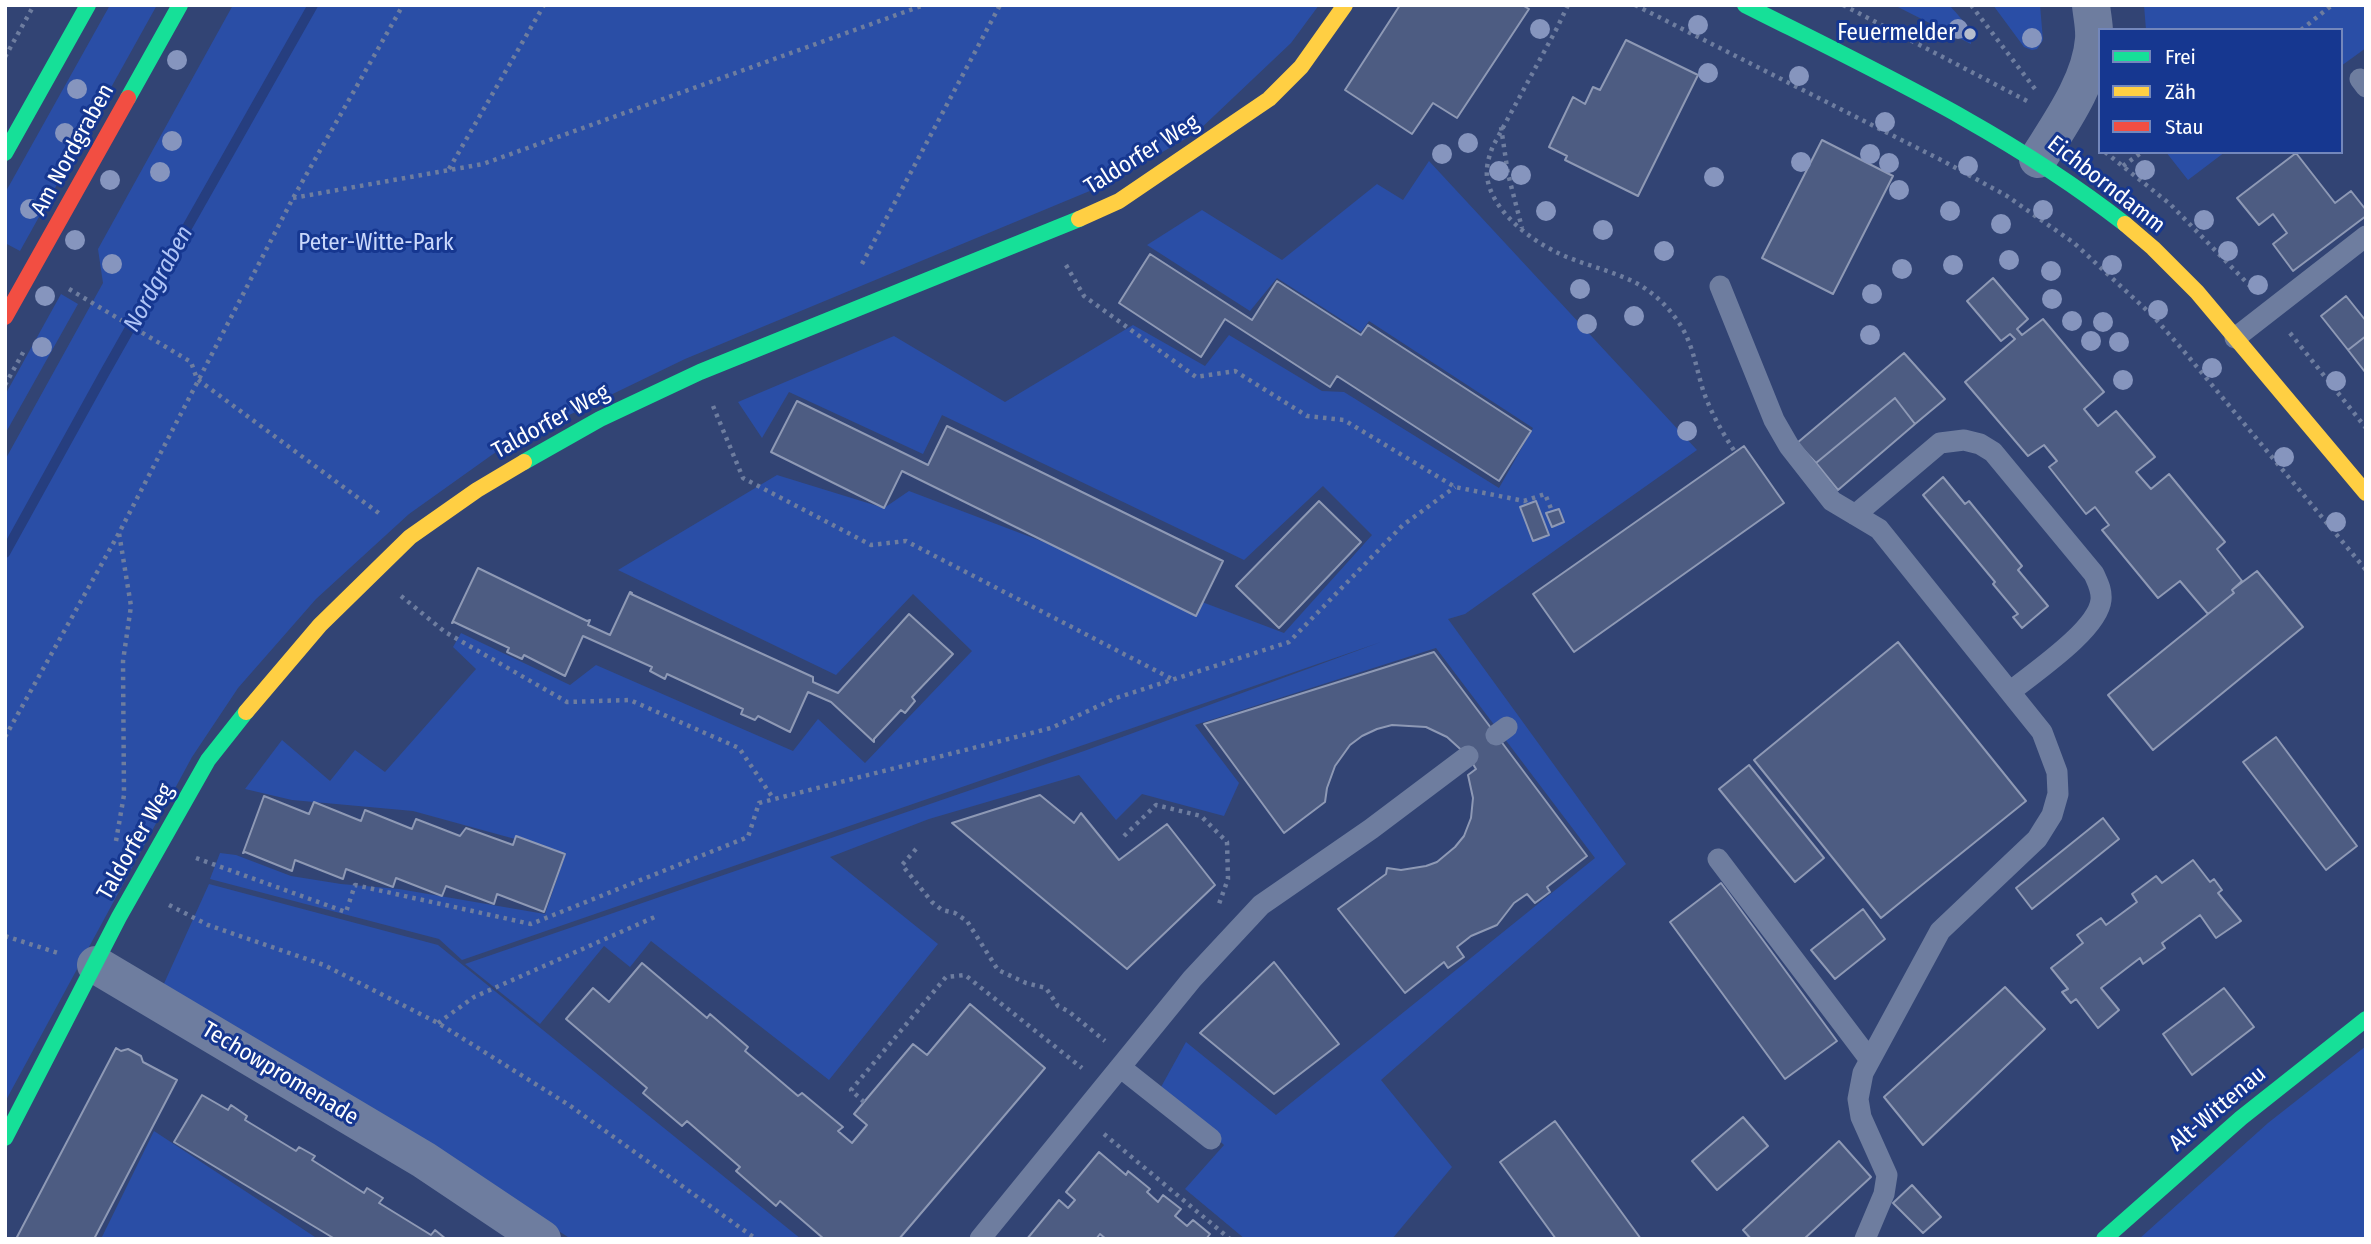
<!DOCTYPE html>
<html>
<head>
<meta charset="utf-8">
<style>
	body { margin:0 }
	#map { position:relative; width:2371px; height:1244px; overflow:hidden; background:#324474; font-family:"Fira Sans Condensed",sans-serif }
	canvas { display:block }
	.frame { position:absolute; inset:0; border:7px solid #fff; pointer-events:none }
	.legend { position:absolute; left:2098px; top:28px; width:245px; height:126px; box-sizing:border-box; background:#163790; border:2px solid #7387bc; margin:0; padding:9px 12px; list-style:none; font-size:21px; color:#fff }
	.legend li { display:flex; align-items:center; gap:14px; height:35px }
	.legend b { width:35px; border:2px solid #7387bc }
</style>
</head>
<body>
<div id="map">
<canvas width="2371" height="1244"></canvas>
<div class="frame"></div>
<ul class="legend">
<li><b style="height:9px;background:#16e098"></b>Frei</li>
<li><b style="height:9px;background:#ffcf43"></b>Zäh</li>
<li><b style="height:9px;background:#f24e42"></b>Stau</li>
</ul>
</div>
<script>
const g = document.querySelector('canvas').getContext('2d');
g.lineJoin = 'round';
function paint(path, color) { g.fillStyle = color; g.fill(path, 'evenodd'); }
function strokePath(path, color, width, dash) { g.strokeStyle = color; g.lineWidth = width; g.lineCap = dash ? 'butt' : 'round'; g.setLineDash(dash || []); g.stroke(path); }
function write(font, color, halo, rows, align = 'center') {
  g.font = font + ' "Fira Sans Condensed",sans-serif'; g.lineWidth = 6; g.setLineDash([]); g.textBaseline = 'middle'; g.strokeStyle = halo; g.fillStyle = color; for (const [text, x, y, turn = 0] of rows) {
    g.save(); g.translate(x, y); g.rotate((+turn || 0) * Math.PI / 180); g.textAlign = isNaN(turn) ? turn : align; if (halo) g.strokeText(text, 0, 0); g.fillText(text, 0, 0); g.restore();
  }
}
const green = new Path2D(`
	M 110,5 L 157,5 L 20,251 L 5,243 L 5,193 Z
	M 233,5 L 1319,5 L 1291,43 L 1197,132 L 1109,183 L 685,359 L 503,447 L 409,514 L 316,599 L 238,688 L 192,757 L 5,1102 L 5,460 L 103,283 L 98,249 Z
	M 1894,5 L 1949,5 C 1959,16 1972,28 1971,44 Z
	M 1993,5 L 2040,5 L 2043,40 L 2037,49 L 2032,50 L 2024,47 Z
	M 2144,5 L 2366,5 L 2366,48 L 2341,66 L 2341,30 L 2146,30 Z
	M 2166,152 L 2225,152 L 2188,180 Z
	M 1429,161 L 1697,450 L 1465,614 L 1448,619 L 1626,864 L 1381,1080 L 1452,1167 L 1392,1239 L 1245,1239 L 1185,1189 L 1224,1145 L 1161,1087 L 1186,1042 L 1276,1115 L 1595,858 L 1436,648 L 1195,725 L 1239,783 L 1224,816 L 1142,794 L 1116,820 L 1079,775 L 929,819 L 830,857 L 938,944 L 829,1080 L 651,941 L 630,967 L 604,946 L 540,1024 L 465,964 L 1084,751 L 1381,642 L 462,960 L 439,939 L 210,879 L 220,853 L 236,855 L 291,876 L 341,884 L 399,889 L 545,914 L 566,853 L 413,811 L 292,800 L 245,789 L 282,740 L 330,781 L 355,750 L 385,772 L 476,669 L 453,647 L 461,633 L 570,685 L 596,665 L 793,751 L 818,719 L 865,763 L 972,651 L 913,594 L 836,675 L 618,570 L 777,475 L 884,508 L 909,491 L 1284,633 L 1372,535 L 1323,486 L 1244,560 L 942,415 L 923,454 L 789,392 L 762,438 L 738,402 L 894,336 L 1005,402 L 1133,325 L 1205,366 L 1229,335 L 1322,391 L 1344,392 L 1499,488 L 1533,428 L 1369,321 L 1361,332 L 1277,278 L 1250,311 L 1147,245 L 1202,210 L 1282,260 L 1377,184 L 1403,200 Z
	M 61,294 L 78,304 L 5,434 L 5,395 Z
	M 209,884 L 438,945 L 801,1239 L 571,1239 L 333,1086 L 162,988 Z
	M 2366,1046 L 2366,1239 L 2139,1239 L 2268,1123 Z
	M 154,1131 L 318,1239 L 101,1239 Z`);
const stream = new Path2D(`
	M 5,553 L 104,374 L 313,5`);
const building = new Path2D(`
	M 1400,5 L 1522,5 L 1529,9 L 1457,118 L 1433,103 L 1412,134 L 1345,90 Z
	M 1626,40 L 1698,75 L 1638,196 L 1565,160 L 1567,156 L 1549,147 L 1573,97 L 1585,104 L 1593,87 L 1600,90 Z
	M 1822,140 L 1893,176 L 1833,294 L 1762,258 Z
	M 2296,153 L 2335,203 L 2351,191 L 2366,210 L 2366,216 L 2293,271 L 2273,244 L 2287,233 L 2273,214 L 2259,225 L 2237,198 Z
	M 1150,254 L 1252,320 L 1277,281 L 1361,335 L 1368,325 L 1531,431 L 1499,481 L 1337,376 L 1330,387 L 1225,319 L 1201,357 L 1119,303 Z
	M 1993,278 L 2028,319 L 2017,329 L 2022,335 L 2043,319 L 2104,392 L 2084,409 L 2098,426 L 2116,411 L 2155,457 L 2136,472 L 2151,489 L 2169,474 L 2225,542 L 2217,549 L 2242,581 L 2232,590 L 2234,593 L 2208,614 L 2180,581 L 2158,598 L 2102,530 L 2109,525 L 2095,507 L 2086,514 L 2049,467 L 2057,461 L 2044,445 L 2028,456 L 1965,382 L 2015,339 L 2010,334 L 2001,341 L 1967,301 Z
	M 2346,296 L 2366,321 L 2366,336 L 2348,350 L 2321,316 Z
	M 2366,336 L 2366,371 L 2365,372 L 2348,350 Z
	M 1904,353 L 1945,399 L 1915,424 L 1895,398 L 1816,463 L 1797,443 Z
	M 1895,398 L 1915,424 L 1838,490 L 1816,463 Z
	M 797,401 L 928,465 L 947,426 L 1223,561 L 1196,616 L 902,471 L 884,508 L 771,452 Z
	M 1744,446 L 1784,503 L 1574,652 L 1533,594 Z
	M 1943,477 L 1965,504 L 1969,501 L 2022,566 L 2018,570 L 2048,606 L 2022,628 L 2013,617 L 2018,614 L 1993,584 L 1995,582 L 1923,495 Z
	M 1319,501 L 1361,542 L 1279,628 L 1236,586 Z
	M 1536,501 L 1549,535 L 1533,541 L 1520,507 Z
	M 1559,509 L 1564,522 L 1552,527 L 1546,513 Z
	M 478,568 L 587,621 L 590,620 L 588,625 L 610,635 L 630,592 L 632,593 L 631,594 L 813,677 L 813,682 L 838,693 L 909,614 L 953,654 L 912,697 L 915,701 L 905,713 L 901,710 L 874,739 L 874,742 L 831,702 L 808,692 L 790,732 L 758,716 L 755,720 L 741,714 L 743,709 L 667,674 L 665,679 L 650,671 L 652,667 L 583,636 L 565,676 L 524,655 L 522,659 L 507,652 L 509,648 L 454,622 L 452,623 Z
	M 2257,571 L 2303,627 L 2153,750 L 2108,695 L 2208,614 L 2234,593 L 2232,590 Z
	M 1898,642 L 2026,801 L 1881,918 L 1754,760 Z
	M 1434,652 L 1587,856 L 1547,887 L 1550,892 L 1535,903 L 1527,894 L 1514,903 L 1497,925 L 1471,936 L 1457,947 L 1464,957 L 1448,968 L 1444,962 L 1405,993 L 1338,909 L 1386,874 L 1387,868 L 1401,870 L 1426,866 L 1437,862 L 1455,847 L 1464,836 L 1471,818 L 1473,798 L 1468,775 L 1476,769 L 1468,756 L 1447,737 L 1426,727 L 1392,725 L 1377,729 L 1362,736 L 1350,745 L 1335,766 L 1327,788 L 1325,802 L 1284,833 L 1204,724 Z
	M 2276,737 L 2357,846 L 2326,870 L 2243,762 Z
	M 1749,765 L 1824,858 L 1795,882 L 1719,789 Z
	M 1040,795 L 1074,823 L 1081,813 L 1119,860 L 1167,824 L 1215,885 L 1127,969 L 952,823 Z
	M 264,796 L 309,814 L 314,802 L 361,821 L 365,810 L 412,829 L 416,819 L 460,836 L 466,828 L 513,845 L 516,836 L 565,854 L 544,912 L 497,894 L 494,904 L 446,886 L 442,896 L 396,878 L 393,887 L 346,869 L 343,879 L 295,860 L 292,871 L 245,852 L 243,853 Z
	M 2103,818 L 2119,839 L 2032,909 L 2016,888 Z
	M 2193,860 L 2210,882 L 2214,879 L 2222,890 L 2218,893 L 2241,921 L 2216,938 L 2200,915 L 2162,943 L 2165,948 L 2143,964 L 2140,958 L 2101,988 L 2119,1010 L 2098,1028 L 2076,999 L 2071,1003 L 2062,992 L 2068,989 L 2051,968 L 2083,943 L 2077,935 L 2101,918 L 2106,925 L 2137,902 L 2132,894 L 2156,876 L 2162,883 Z
	M 1721,883 L 1837,1041 L 1785,1079 L 1670,922 Z
	M 1863,909 L 1885,939 L 1835,979 L 1811,950 Z
	M 1274,962 L 1339,1044 L 1274,1094 L 1200,1033 Z
	M 642,963 L 707,1018 L 710,1014 L 748,1047 L 745,1051 L 798,1096 L 802,1093 L 843,1127 L 838,1131 L 852,1143 L 867,1125 L 854,1114 L 864,1102 L 913,1044 L 927,1055 L 970,1004 L 1045,1068 L 899,1239 L 824,1239 L 780,1201 L 776,1206 L 736,1171 L 740,1167 L 687,1121 L 682,1126 L 643,1093 L 647,1088 L 566,1019 L 593,988 L 609,1002 Z
	M 2005,987 L 2045,1029 L 1923,1145 L 1884,1097 Z
	M 2224,988 L 2254,1027 L 2192,1075 L 2163,1034 Z
	M 116,1048 L 121,1051 L 128,1049 L 141,1056 L 143,1062 L 177,1080 L 94,1239 L 16,1239 Z
	M 202,1095 L 228,1110 L 231,1105 L 247,1116 L 245,1120 L 296,1151 L 299,1147 L 315,1156 L 312,1160 L 364,1193 L 367,1188 L 383,1198 L 379,1203 L 431,1235 L 435,1230 L 446,1239 L 335,1239 L 174,1142 Z
	M 1743,1117 L 1768,1146 L 1717,1190 L 1692,1161 Z
	M 1555,1121 L 1641,1239 L 1556,1239 L 1500,1162 Z
	M 1839,1141 L 1871,1177 L 1804,1239 L 1751,1239 L 1743,1230 Z
	M 1099,1152 L 1126,1175 L 1128,1171 L 1150,1189 L 1147,1192 L 1158,1202 L 1163,1195 L 1181,1209 L 1175,1216 L 1187,1226 L 1193,1220 L 1210,1234 L 1206,1239 L 1106,1239 L 1100,1234 L 1096,1239 L 1027,1239 L 1059,1200 L 1068,1208 L 1075,1200 L 1066,1192 Z
	M 1912,1185 L 1941,1217 L 1923,1233 L 1893,1203 Z`);
const path = new Path2D(`
	M 1568,5 L 1557,28 L 1493,146 C 1489,156 1486,166 1487,177 C 1492,211 1529,239 1558,253 C 1585,266 1617,271 1643,287 C 1655,295 1665,304 1674,316 C 1692,338 1695,364 1703,390 C 1711,413 1722,432 1735,452
	M 1635,5 L 1945,162 L 2007,196 L 2074,243 L 2153,316 L 2182,349 L 2366,570
	M 1843,5 L 2029,102
	M 1971,5 L 2035,89
	M 2301,30 L 2332,5
	M 5,57 L 34,5
	M 1501,127 L 1508,174 L 1522,228
	M 2105,152 L 2170,204 L 2253,289
	M 2123,166 L 2142,152
	M 449,169 L 544,5
	M 293,198 L 483,164 L 924,5
	M 862,264 L 1000,5
	M 1066,265 L 1084,296 L 1196,377 L 1235,371 L 1307,416 L 1344,420 L 1455,487 L 1524,501 L 1545,494 L 1552,511
	M 69,289 L 191,362 L 197,379 L 380,514
	M 2290,333 L 2366,428
	M 5,385 L 25,349
	M 713,406 L 743,478 L 871,545 L 906,541 L 1172,679
	M 401,596 L 445,632 L 567,702 L 630,700 L 739,748 L 773,798
	M 5,737 L 119,533 L 293,198 L 403,5
	M 1124,836 L 1156,805 L 1201,816 L 1227,842 L 1228,879 L 1219,904
	M 116,841 L 124,795 L 123,661 L 131,606 L 119,533
	M 916,849 L 902,865 L 932,902 L 942,910 L 955,913 L 967,921 L 998,970 L 1026,983 L 1046,988 L 1058,1006 L 1068,1011 L 1105,1041
	M 196,858 L 346,912 L 355,885 L 531,924 L 748,837 L 759,803 L 1051,728 L 1116,698 L 1289,642 L 1403,525 L 1455,487
	M 169,905 L 208,925 L 324,965 L 438,1023 L 569,1105 L 756,1239
	M 5,936 L 58,953
	M 438,1023 L 474,997 L 657,916
	M 864,1102 L 851,1090 L 946,977 L 965,975 L 1082,1068
	M 1104,1134 L 1230,1239`);
const lane = new Path2D(`
	M 2360,79 L 2366,87
	M 1720,286 L 1774,420 L 1789,446 L 1832,501 L 1879,529 L 2042,732 L 2057,772 L 2058,794 L 2052,815 L 2037,839 L 1940,931 L 1863,1073 L 1858,1099 L 1861,1117 L 1887,1175 L 1884,1194 L 1865,1239
	M 2235,338 L 2366,236
	M 1855,515 L 1940,443 L 1964,440 L 1980,444 L 1993,452 L 2094,574 C 2098,583 2102,590 2101,600 C 2098,630 2033,673 2010,692
	M 1496,735 L 1507,727
	M 1718,859 L 1870,1060
	M 1120,1067 L 1211,1139
	M 980,1239 L 1192,979 L 1261,905 L 1371,829 L 1468,756`);
const street = new Path2D(`
	M 2038,159 C 2060,124 2091,81 2094,39 C 2095,28 2092,16 2091,5
	M 96,965 L 424,1160 L 542,1239`);
const fast = new Path2D(`
	M 1745,5 C 1876,71 2009,133 2125,224
	M 128,98 L 180,5
	M 5,153 L 88,5
	M 524,462 L 600,419 L 700,372 L 1079,219
	M 5,1138 L 119,917 L 208,760 L 246,712
	M 2104,1239 L 2241,1118 L 2366,1019`);
const slow = new Path2D(`
	M 1079,219 L 1119,201 L 1269,99 L 1301,67 L 1345,5
	M 2125,224 L 2153,248 L 2197,292 L 2366,493
	M 246,712 L 320,625 L 410,537 L 477,490 L 524,462`);
const jam = new Path2D(`
	M 5,317 L 128,98`);
const trees = [
	[1698,25],
	[1540,29],
	[1958,29],
	[2032,38],
	[177,60],
	[1708,73],
	[1799,76],
	[77,89],
	[1885,122],
	[65,133],
	[172,141],
	[1468,143],
	[1442,154],
	[1870,154],
	[1801,162],
	[1889,163],
	[1968,166],
	[2145,170],
	[1499,171],
	[160,172],
	[1521,175],
	[1714,177],
	[110,180],
	[1899,190],
	[30,209],
	[2043,210],
	[1546,211],
	[1950,211],
	[2204,220],
	[2001,224],
	[1603,230],
	[75,240],
	[1664,251],
	[2228,251],
	[2009,260],
	[112,264],
	[1953,265],
	[2112,265],
	[1902,269],
	[2051,271],
	[2258,285],
	[1580,289],
	[1872,294],
	[45,296],
	[2052,299],
	[2158,310],
	[1634,316],
	[2072,321],
	[2103,322],
	[1587,324],
	[1870,335],
	[2091,341],
	[2119,342],
	[42,347],
	[2212,368],
	[2123,380],
	[2336,381],
	[1687,431],
	[2284,457],
	[2336,522]
];
const markers = [
	[1970,34,7,"#b7bece"]
];
const poiNames = [
	["Feuermelder",1956,34]
];
const streetNames = [
	["Am Nordgraben",73,150,-61],
	["Taldorfer Weg",1142,155,-32],
	["Eichborndamm",2106,185,38],
	["Taldorfer Weg",551,422,-29],
	["Taldorfer Weg",136,842,-60],
	["Techowpromenade",280,1074,31],
	["Alt-Wittenau",2218,1109,-40]
];
const parkNames = [
	["Peter-Witte-Park",376,244]
];
const waterNames = [
	["Nordgraben",159,279,-61]
];
paint(green, '#2a4ea6');
strokePath(stream, '#263e7f', 10);
paint(building, '#4d5c82');
strokePath(building, '#8e99b5', 2);
strokePath(path, '#6e7d9f', 4.5, [3.5, 5]);
strokePath(lane, '#6e7d9f', 21);
strokePath(street, '#6e7d9f', 38);
strokePath(fast, '#16e098', 16);
strokePath(slow, '#ffcf43', 16);
strokePath(jam, '#f24e42', 16);
g.fillStyle = '#8695be';
for (const [x, y] of trees) { g.beginPath(); g.arc(x, y, 10, 0, 2 * Math.PI); g.fill(); }
for (const [x, y, r, color] of markers) { const dot = new Path2D(); dot.arc(x, y, r, 0, 2 * Math.PI); g.fillStyle = color; g.fill(dot); strokePath(dot, '#163790', 2.5); }
write('23px', '#fff', '#163790', poiNames, 'right');
write('23px', '#fff', '#163790', streetNames);
write('23px', '#cad8fb', '#163790', parkNames);
write('italic 24px', '#afc4f7', '#163790', waterNames);
</script>
</body>
</html>
